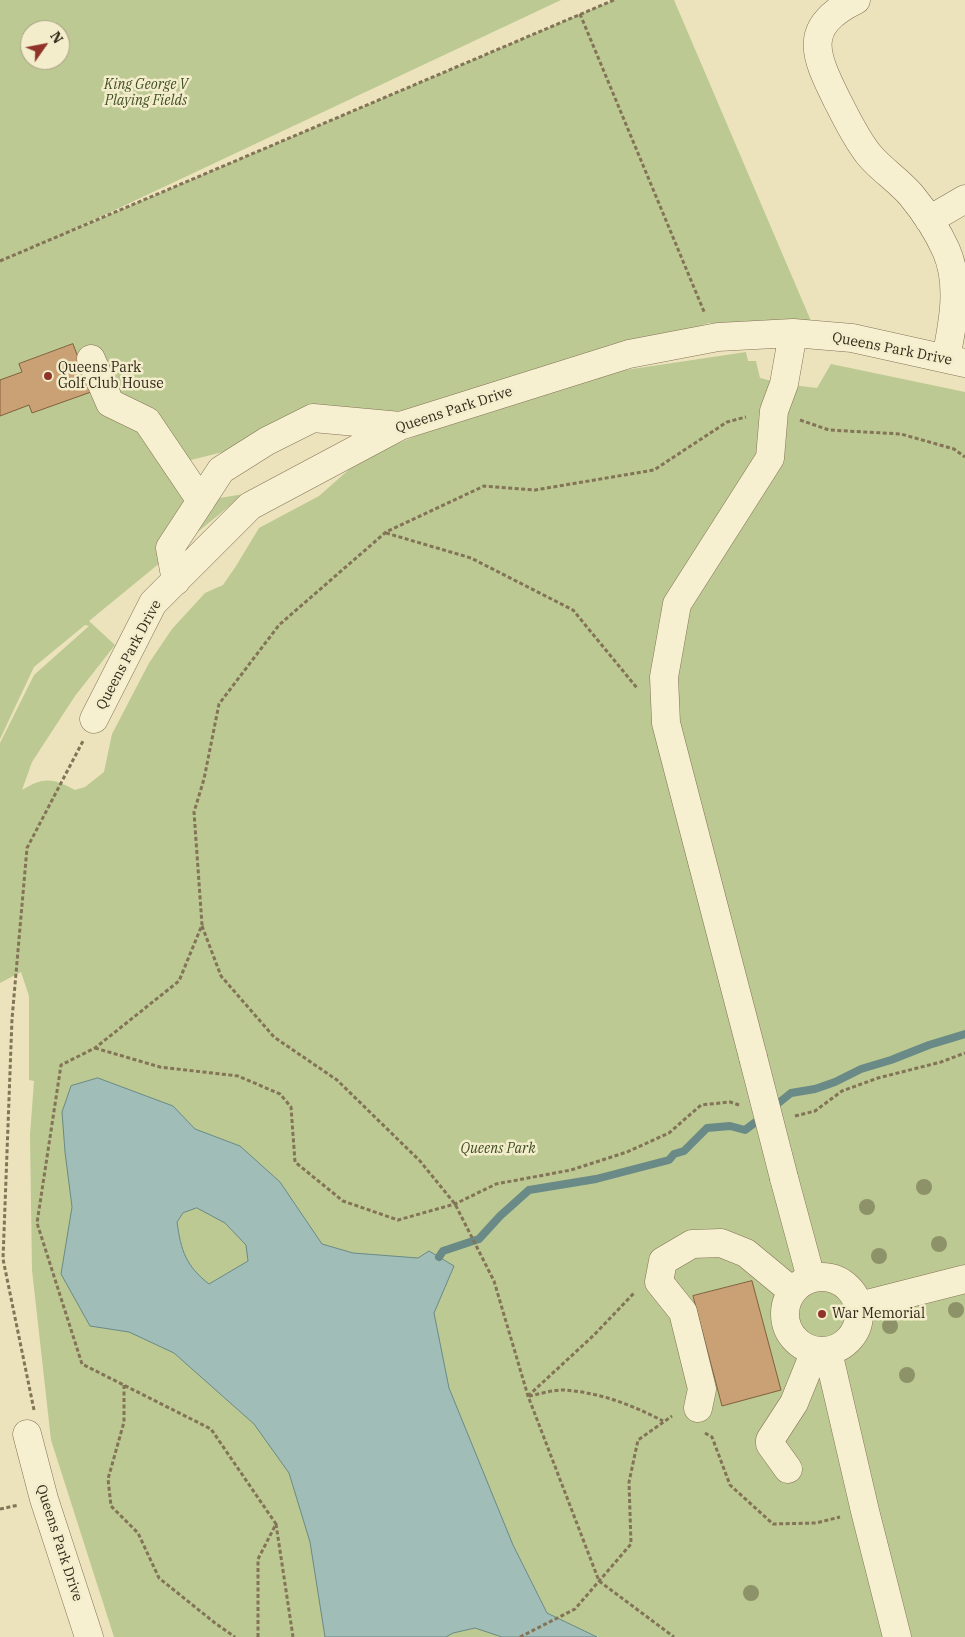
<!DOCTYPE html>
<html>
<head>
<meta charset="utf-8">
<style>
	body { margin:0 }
	#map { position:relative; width:965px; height:1637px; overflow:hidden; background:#ece3bd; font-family:"IBM Plex Serif",serif }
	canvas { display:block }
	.north { position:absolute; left:20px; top:20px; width:50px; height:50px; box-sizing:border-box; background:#f4edcc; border:1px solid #a79f85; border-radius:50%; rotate:57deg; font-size:14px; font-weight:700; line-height:20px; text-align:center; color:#33291b }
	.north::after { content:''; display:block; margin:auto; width:18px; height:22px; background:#903429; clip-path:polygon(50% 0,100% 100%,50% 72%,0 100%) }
</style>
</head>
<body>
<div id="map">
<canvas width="965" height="1637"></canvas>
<div class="north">N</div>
</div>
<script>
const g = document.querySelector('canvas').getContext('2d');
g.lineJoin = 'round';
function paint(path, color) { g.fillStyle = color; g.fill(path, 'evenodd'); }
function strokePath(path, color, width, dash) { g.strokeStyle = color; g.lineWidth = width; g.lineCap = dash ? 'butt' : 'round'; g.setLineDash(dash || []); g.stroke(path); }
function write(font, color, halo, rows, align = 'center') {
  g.font = font + ' "IBM Plex Serif",serif'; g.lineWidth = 5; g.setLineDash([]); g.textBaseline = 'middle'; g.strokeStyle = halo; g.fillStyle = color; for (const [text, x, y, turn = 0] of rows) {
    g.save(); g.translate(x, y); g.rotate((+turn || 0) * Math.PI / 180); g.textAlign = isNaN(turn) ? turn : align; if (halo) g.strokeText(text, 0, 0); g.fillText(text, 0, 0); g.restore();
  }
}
const green = new Path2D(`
	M 0,0 L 561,0 L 66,233 L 614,0 L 674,0 L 817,335 L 709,323 L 400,426 L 313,418 L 267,441 L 179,463 L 201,501 L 244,494 L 89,621 L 115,645 L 75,696 L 32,762 L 22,790 C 44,777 52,778 75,790 L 85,787 L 104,772 L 112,734 L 149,663 L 172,629 L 205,593 L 223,585 L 236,566 L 259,528 L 319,496 L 362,458 L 460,418 L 619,371 L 746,352 L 748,361 L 756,361 L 760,378 L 784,384 L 817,388 L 831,364 L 965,392 L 965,1637 L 114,1637 L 51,1440 L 32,1270 L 30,1135 L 34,1081 L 29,1080 L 29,996 L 21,972 L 0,983 L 0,743 L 34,675 L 89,626 L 85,625 L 34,667 L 0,739 ZM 30,30 L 60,30 L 60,60 L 30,60 Z`);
const water = new Path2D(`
	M 98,1078 L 173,1106 L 195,1129 L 240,1146 L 280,1182 L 322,1244 L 353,1253 L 418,1258 L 429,1251 L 454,1266 L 434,1313 L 449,1388 L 513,1545 L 547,1613 L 597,1637 L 502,1637 L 475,1628 L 453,1633 L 446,1637 L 325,1637 L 310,1542 L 289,1473 L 254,1424 L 174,1353 L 129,1332 L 90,1326 L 61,1274 L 72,1207 L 65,1152 L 62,1112 L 71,1086 ZM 197,1208 L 225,1223 L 246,1245 L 248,1261 L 209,1284 C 186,1266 181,1251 177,1222 L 183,1213 Z`);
const stream = new Path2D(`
	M 776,1105 L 791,1093 L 815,1089 L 835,1082 L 861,1069 L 891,1060 L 929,1045 L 965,1034
	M 439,1257 L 443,1251 L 479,1239 L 500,1216 L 529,1190 L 596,1179 L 669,1160 L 674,1154 L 684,1151 L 707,1128 L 730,1126 L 745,1130 L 757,1121`);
const building = new Path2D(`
	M 73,344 L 91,392 L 32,413 L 29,405 L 0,416 L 0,380 L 22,372 L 19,364 Z
	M 752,1281 L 781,1390 L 722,1406 L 693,1296 Z`);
const path = new Path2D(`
	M 580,14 L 705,314
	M 0,261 L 614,0
	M 800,420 L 829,430 L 901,434 L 954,449 L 965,457
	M 386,533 L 471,558 L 573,610 L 637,688
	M 202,926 L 221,976 L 274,1037 L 337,1080 L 420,1161 L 455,1204 L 494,1281 L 528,1396 L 599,1581 L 674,1637
	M 95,1048 L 160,1067 L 238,1076 L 280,1094 L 291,1107 L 295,1162 L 343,1201 L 398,1220 L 455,1204 L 496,1184 L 571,1170 L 627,1152 L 669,1133 L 701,1105 L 730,1102 L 739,1105
	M 795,1116 L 815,1111 L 842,1091 L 878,1078 L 941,1062 L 965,1053
	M 124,1385 L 124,1422 L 108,1479 L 111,1506 L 138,1533 L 159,1578 L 215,1623 L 235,1637
	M 528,1396 L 594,1335 L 635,1292
	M 529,1396 C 540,1394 552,1390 563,1390 C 599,1392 632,1405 663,1421
	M 34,1410 L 3,1259 L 12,1019 L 27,848 L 83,741
	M 705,1433 L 712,1437 L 730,1485 L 773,1524 L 816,1523 L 840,1517
	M 0,1509 L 19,1505
	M 276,1524 L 293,1637
	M 258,1637 L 258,1559 L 276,1524 L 211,1429 L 82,1364 L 37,1223 L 61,1065 L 95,1048 L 179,981 L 202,925 L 194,812 L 204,779 L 219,704 L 279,625 L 386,532 L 484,486 L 535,490 L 654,470 L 727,422 L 746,417
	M 520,1637 L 575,1609 L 631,1544 L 629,1482 L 638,1440 L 672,1416`);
const minor = new Path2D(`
	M 856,0 C 801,27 815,55 837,100 C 847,119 856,139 870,156 C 882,170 899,181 911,195 C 925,212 937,230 946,250 C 961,284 953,323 946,358
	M 929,220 L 965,199
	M 91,359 L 110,403 L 147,421 L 201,501
	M 176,581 L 170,548 L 221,470 L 267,441 L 313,418 L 400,426
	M 94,719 L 153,603 L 250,506 L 400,426 L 629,354 L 718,337 L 793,333 L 852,338 L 965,363
	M 753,1057 L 666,723 L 664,677 L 677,604 L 770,458 L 774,411 L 784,384 L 793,333
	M 784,1178 L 811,1278
	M785 1314a37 37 0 1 1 74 0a37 37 0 1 1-74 0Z
	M 859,1306 L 965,1279
	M 828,1352 L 865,1511 L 897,1637
	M 698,1408 L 702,1389 L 683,1312 L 659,1282 L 663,1261 L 692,1244 L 721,1243 L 746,1253 L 792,1291
	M 27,1434 L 44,1499 L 89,1637
	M 788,1469 L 770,1444 L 770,1440 L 794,1403 L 815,1351`);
const minorBridge = new Path2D(`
	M 753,1057 L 784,1178`);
const trees = [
	[924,1187],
	[867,1207],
	[939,1244],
	[879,1256],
	[956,1310],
	[890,1326],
	[907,1375],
	[751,1593]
];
const markers = [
	[48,376,5,"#903429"],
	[822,1314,5,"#903429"]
];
const parkNames = [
	["King George V",146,85],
	["Playing Fields",146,101],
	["Queens Park",498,1149]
];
const streetNames = [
	["Queens Park Drive",892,349,11],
	["Queens Park Drive",454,410,-18],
	["Queens Park Drive",129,655,-62],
	["Queens Park Drive",59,1543,72]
];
const poiNames = [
	["Queens Park",58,368],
	["Golf Club House",58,384],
	["War Memorial",832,1314]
];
paint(green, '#bcc992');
paint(water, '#a1bdb8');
strokePath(water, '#698a86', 1);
strokePath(stream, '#698a86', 8);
paint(building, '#c9a174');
strokePath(building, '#81603e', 1);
strokePath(minor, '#837357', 29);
strokePath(path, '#837357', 3, [4, 2.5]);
strokePath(minor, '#f7f0d0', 28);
strokePath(minorBridge, '#837357', 29, []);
strokePath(minorBridge, '#f7f0d0', 28);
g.fillStyle = '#8d9268';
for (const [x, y] of trees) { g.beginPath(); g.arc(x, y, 8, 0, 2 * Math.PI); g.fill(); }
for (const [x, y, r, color] of markers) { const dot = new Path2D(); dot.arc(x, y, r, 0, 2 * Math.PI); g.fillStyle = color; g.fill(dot); strokePath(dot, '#f4edcc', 2); }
write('italic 14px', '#3f4f23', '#f4edcc', parkNames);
write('14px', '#33291b', '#f4edcc', streetNames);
write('14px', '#33291b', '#f4edcc', poiNames, 'left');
</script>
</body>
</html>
